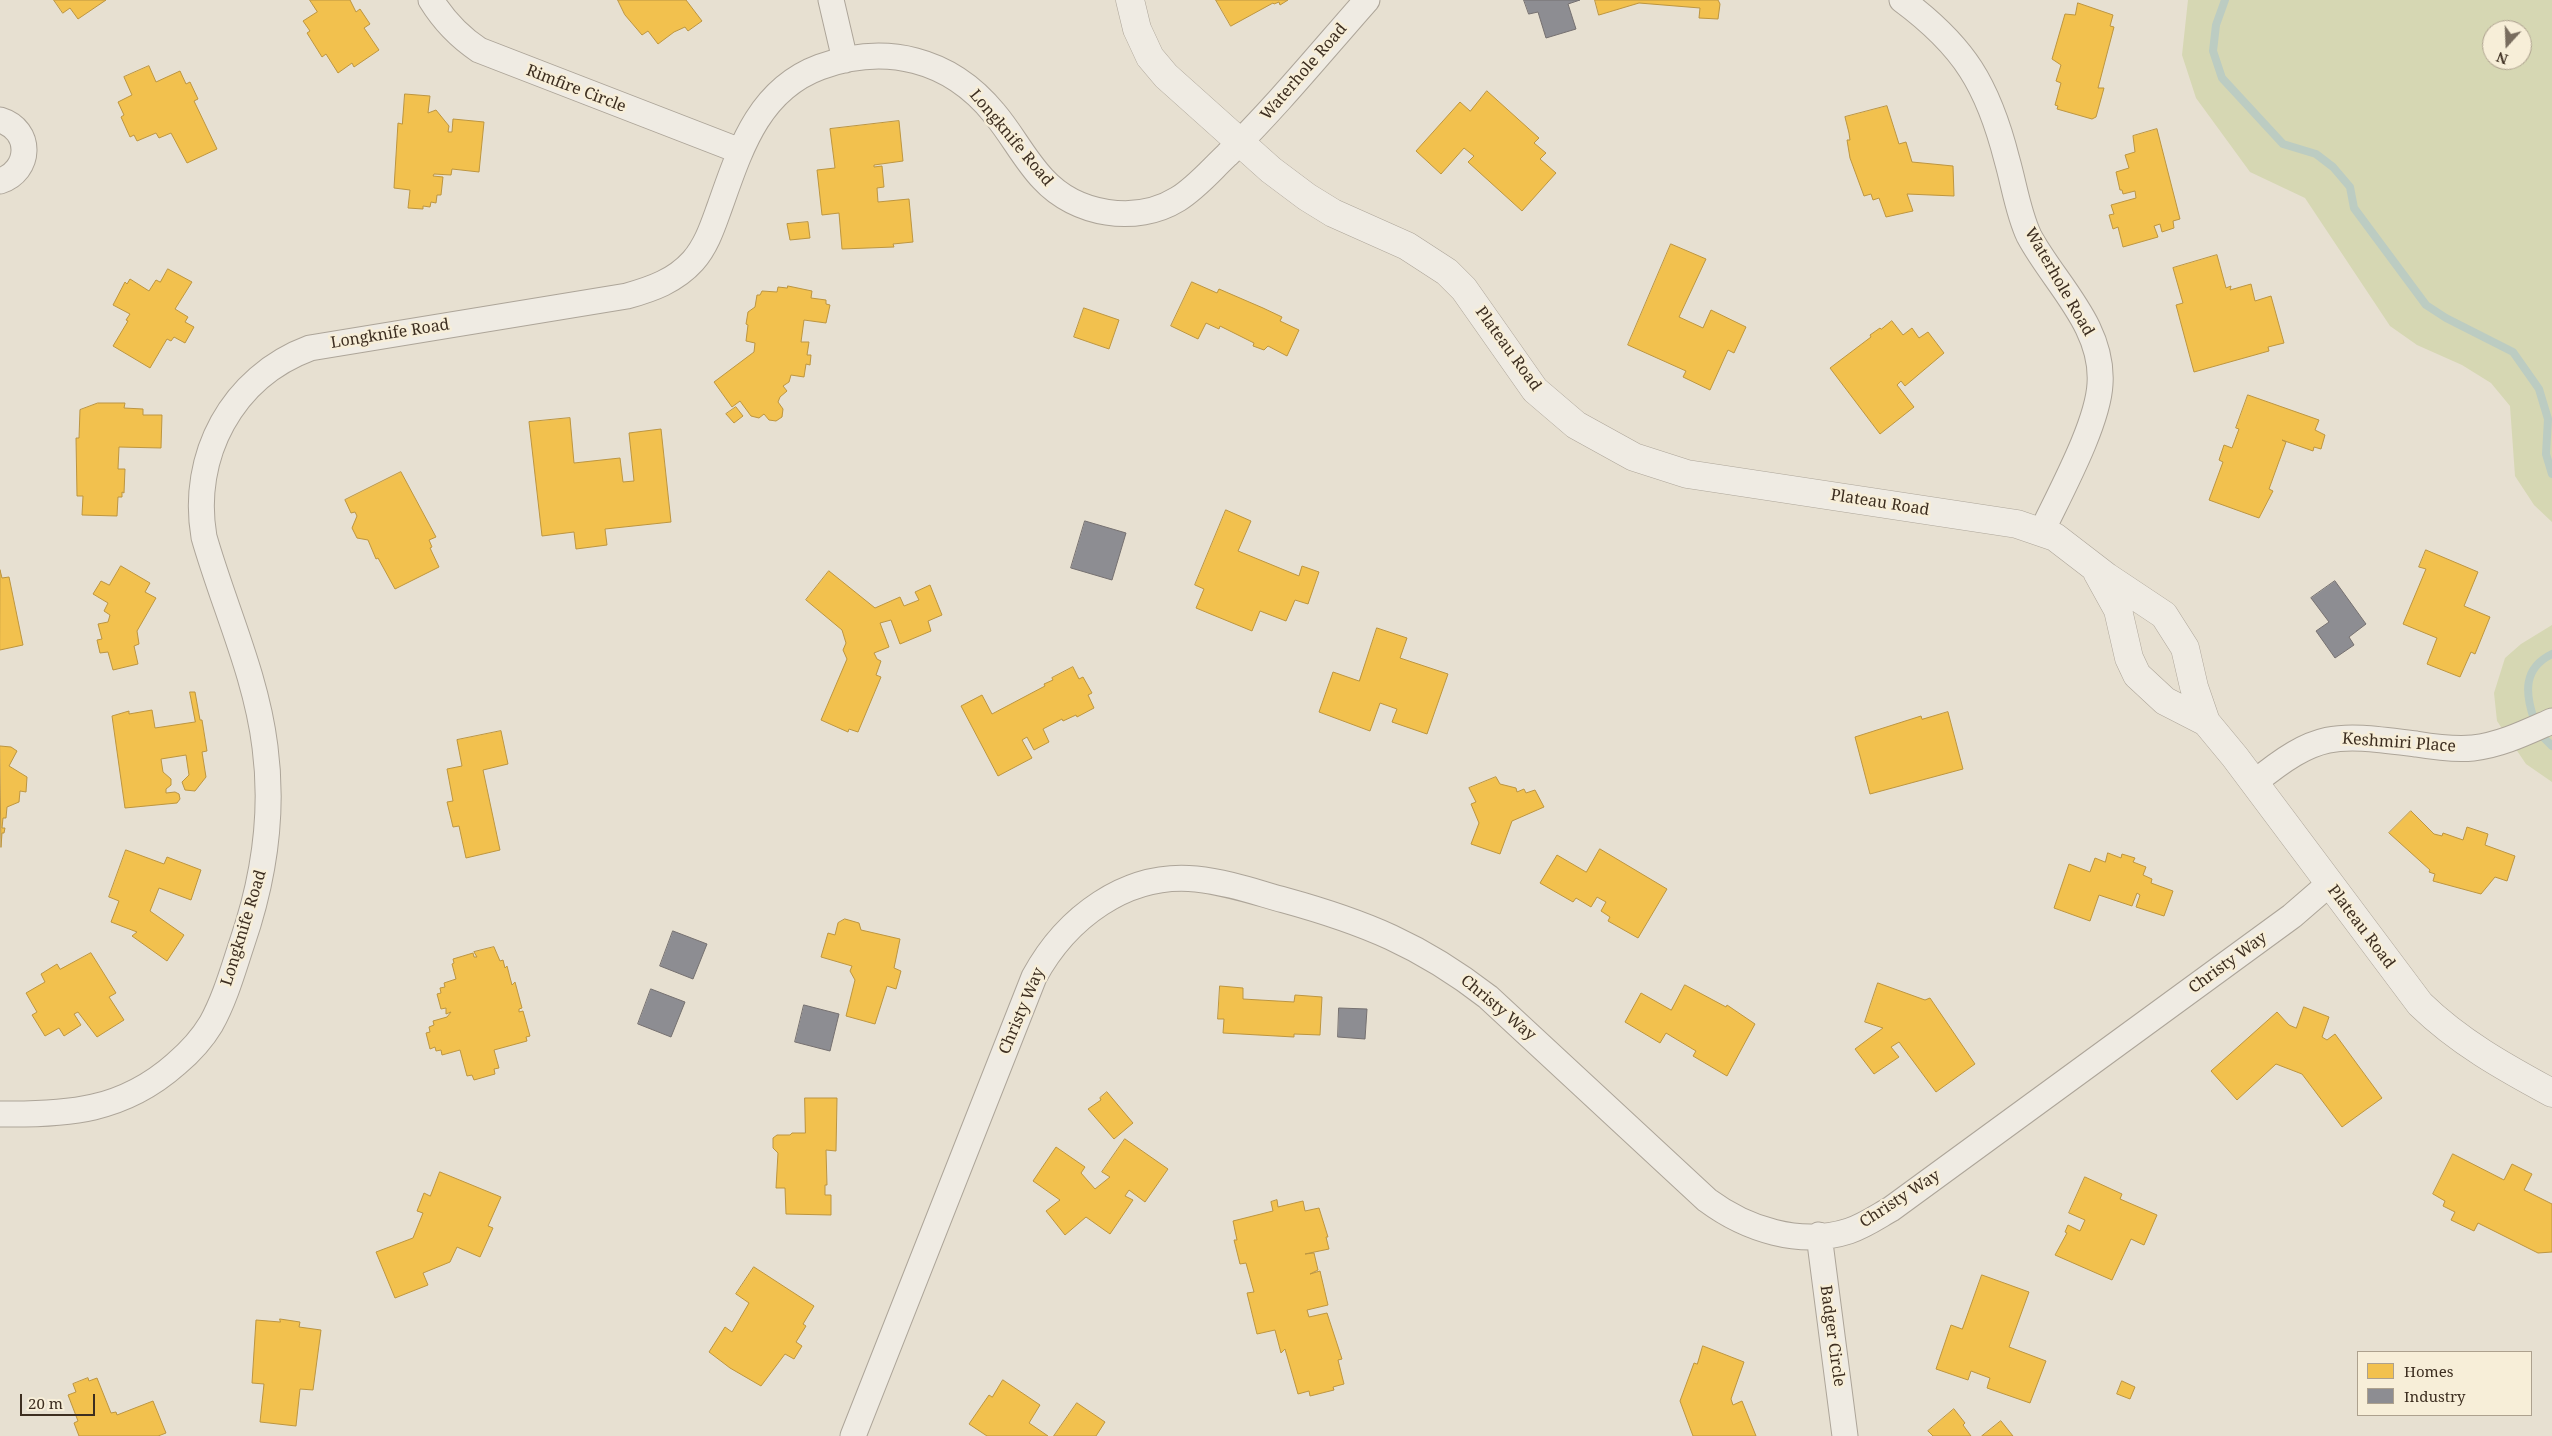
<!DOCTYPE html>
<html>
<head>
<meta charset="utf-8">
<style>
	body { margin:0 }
	#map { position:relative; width:2552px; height:1436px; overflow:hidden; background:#e7e0d1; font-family:"Noto Serif",serif }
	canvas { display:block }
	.legend { position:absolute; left:2357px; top:1351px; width:175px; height:65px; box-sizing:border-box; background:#f7eed8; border:1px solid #ada18e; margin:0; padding:6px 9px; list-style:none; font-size:15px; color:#3d2e20 }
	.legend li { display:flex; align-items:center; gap:10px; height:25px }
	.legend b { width:25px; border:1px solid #ada18e }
	.north { position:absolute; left:2482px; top:20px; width:50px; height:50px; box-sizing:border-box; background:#f7eed8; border:1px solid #ada18e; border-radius:50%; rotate:200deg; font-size:14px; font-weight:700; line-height:20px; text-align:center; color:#3d2e20 }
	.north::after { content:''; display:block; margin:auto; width:18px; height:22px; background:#786c5e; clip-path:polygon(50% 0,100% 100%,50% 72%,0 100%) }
	.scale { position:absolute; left:20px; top:1394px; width:75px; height:22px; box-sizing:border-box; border:2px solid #3d2e20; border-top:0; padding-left:6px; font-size:15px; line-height:18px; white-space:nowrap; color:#3d2e20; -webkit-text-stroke:4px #f7eed8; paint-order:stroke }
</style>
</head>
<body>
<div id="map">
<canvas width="2552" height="1436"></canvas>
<ul class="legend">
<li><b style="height:14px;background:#f2c14e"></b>Homes</li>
<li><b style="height:14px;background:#8d8d92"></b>Industry</li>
</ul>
<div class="north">N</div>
<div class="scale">20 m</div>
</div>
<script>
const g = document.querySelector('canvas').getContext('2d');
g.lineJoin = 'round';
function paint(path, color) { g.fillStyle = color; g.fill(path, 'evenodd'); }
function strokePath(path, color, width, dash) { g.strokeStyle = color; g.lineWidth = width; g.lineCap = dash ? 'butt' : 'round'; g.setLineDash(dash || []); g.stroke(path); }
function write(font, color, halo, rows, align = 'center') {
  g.font = font + ' "Noto Serif",serif'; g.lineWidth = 5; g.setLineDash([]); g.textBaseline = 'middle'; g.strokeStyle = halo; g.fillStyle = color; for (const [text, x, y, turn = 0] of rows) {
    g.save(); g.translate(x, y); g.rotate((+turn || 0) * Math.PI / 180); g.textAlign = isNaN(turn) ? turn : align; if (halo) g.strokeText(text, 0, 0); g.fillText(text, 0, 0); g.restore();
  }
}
const green = new Path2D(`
	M 2188,0 L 2552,0 L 2552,522 L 2534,505 L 2515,476 L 2510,406 L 2491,383 L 2462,365 L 2417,345 L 2390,326 L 2305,198 L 2250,172 L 2196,98 L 2182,55 ZM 2492,30 L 2522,30 L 2522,60 L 2492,60 Z
	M 2552,625 L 2552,782 L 2526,764 L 2497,721 L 2494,693 L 2505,658 L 2521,644 Z`);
const homes = new Path2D(`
	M 54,0 L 106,0 L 78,19 L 70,8 L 63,13 Z
	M 310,0 L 350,0 L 356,12 L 360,9 L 370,24 L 364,28 L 379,50 L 354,67 L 352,63 L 338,73 L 326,54 L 322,57 L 307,33 L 310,31 L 303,21 L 317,12 Z
	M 618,0 L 686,0 L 702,21 L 688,31 L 685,27 L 674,32 L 658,44 L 648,31 L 642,35 L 625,15 Z
	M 1216,0 L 1288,0 L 1280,5 L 1279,2 L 1274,4 L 1273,3 L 1231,26 Z
	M 1595,0 L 1718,0 L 1720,4 L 1718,19 L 1699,18 L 1700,8 L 1639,3 L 1599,15 Z
	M 2078,3 L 2113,15 L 2110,26 L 2114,27 L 2098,88 L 2104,88 L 2096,117 L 2092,119 L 2057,109 L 2058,106 L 2055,105 L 2061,83 L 2056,81 L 2061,65 L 2052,59 L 2065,14 L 2075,15 Z
	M 149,66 L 156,82 L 180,71 L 186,84 L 190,82 L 198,99 L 194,101 L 217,149 L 187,163 L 171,133 L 159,138 L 156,133 L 137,141 L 134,135 L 130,137 L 121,117 L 124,115 L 118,102 L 132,95 L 124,77 Z
	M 1487,91 L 1539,138 L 1534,143 L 1546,153 L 1540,159 L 1556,173 L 1522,211 L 1468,162 L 1474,156 L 1464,148 L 1441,174 L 1416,151 L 1460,102 L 1470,111 Z
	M 405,94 L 430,96 L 428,113 L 436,110 L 449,126 L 448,132 L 452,132 L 453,119 L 484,122 L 479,172 L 452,169 L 451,175 L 434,174 L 433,176 L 443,177 L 441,195 L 437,195 L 436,203 L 431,202 L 430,207 L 423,206 L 423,209 L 408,208 L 410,190 L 394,188 L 398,123 L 402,124 Z
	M 1887,106 L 1899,144 L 1906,142 L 1912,162 L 1953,166 L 1954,196 L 1907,194 L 1913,211 L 1886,217 L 1879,198 L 1873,200 L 1871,194 L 1864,196 L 1850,158 L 1847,140 L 1850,140 L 1849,133 L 1845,117 Z
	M 899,121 L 903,161 L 874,165 L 874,167 L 882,166 L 884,187 L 877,188 L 878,202 L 909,199 L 913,242 L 893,244 L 894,247 L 842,249 L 839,213 L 822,215 L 817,170 L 835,168 L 830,129 Z
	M 2157,129 L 2180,219 L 2173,221 L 2174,228 L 2162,232 L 2160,224 L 2154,226 L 2158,237 L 2123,247 L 2118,227 L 2113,229 L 2109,215 L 2114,214 L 2111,205 L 2136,198 L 2135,191 L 2123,194 L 2122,190 L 2120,190 L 2116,172 L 2129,168 L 2125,155 L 2135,152 L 2133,136 Z
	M 808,222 L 810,238 L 790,240 L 787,224 Z
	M 1671,244 L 1706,259 L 1679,317 L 1703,328 L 1711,310 L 1746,327 L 1734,353 L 1728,350 L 1710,390 L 1683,377 L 1686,371 L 1628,345 Z
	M 2217,255 L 2226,288 L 2231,286 L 2230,290 L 2251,284 L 2255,301 L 2271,296 L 2284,343 L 2268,347 L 2269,351 L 2194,372 L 2176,305 L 2183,303 L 2173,268 Z
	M 168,269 L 192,282 L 175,309 L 188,317 L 185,322 L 194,327 L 185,343 L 174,337 L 171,341 L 167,339 L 150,368 L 113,346 L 128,321 L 126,320 L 130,314 L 113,305 L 125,282 L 127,284 L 130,279 L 149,291 L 156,280 L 160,282 Z
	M 1192,282 L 1217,293 L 1219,289 L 1263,308 L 1282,317 L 1280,321 L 1299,330 L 1287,356 L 1268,346 L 1264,350 L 1253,346 L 1254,343 L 1220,326 L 1219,329 L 1206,323 L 1198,339 L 1171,326 Z
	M 788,286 L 812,291 L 811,298 L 826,300 L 826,304 L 830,305 L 826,323 L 804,320 L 801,342 L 809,342 L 807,355 L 811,355 L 810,365 L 806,364 L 804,377 L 791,375 L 789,382 L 783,386 L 787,391 L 780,397 L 778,402 L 783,409 L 782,417 L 776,421 L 769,420 L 764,414 L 759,418 L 751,416 L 740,401 L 732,407 L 714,382 L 754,352 L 755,343 L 746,341 L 748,325 L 746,324 L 748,312 L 755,307 L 757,295 L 760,295 L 762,291 L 777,292 L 778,287 L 787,288 Z
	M 1084,308 L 1119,320 L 1109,349 L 1074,337 Z
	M 1892,321 L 1903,335 L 1912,328 L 1919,338 L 1928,332 L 1944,353 L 1905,386 L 1901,381 L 1897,385 L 1914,407 L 1880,434 L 1830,368 L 1871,337 L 1870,335 L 1880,328 L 1881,329 Z
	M 2248,395 L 2319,420 L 2315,430 L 2325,435 L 2321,449 L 2314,447 L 2313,451 L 2282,440 L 2286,442 L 2269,489 L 2273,491 L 2259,518 L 2209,500 L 2223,462 L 2219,460 L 2224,445 L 2232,448 L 2239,429 L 2236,428 Z
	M 98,403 L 125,403 L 124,408 L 143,409 L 143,415 L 162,415 L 161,448 L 119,447 L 118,469 L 125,469 L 124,493 L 122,492 L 122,497 L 118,497 L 117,516 L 82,515 L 83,496 L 77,496 L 76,438 L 79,438 L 80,410 Z
	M 736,407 L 743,416 L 734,423 L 726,414 Z
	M 570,418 L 574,463 L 620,458 L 623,482 L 634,481 L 629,433 L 661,429 L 671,522 L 605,529 L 607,545 L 576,549 L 574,532 L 542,536 L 529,422 Z
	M 401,472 L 436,537 L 429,540 L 432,547 L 430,548 L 439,567 L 395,589 L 378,558 L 376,559 L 368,540 L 357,538 L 352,528 L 357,516 L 355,512 L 351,513 L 345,500 Z
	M 1226,510 L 1251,521 L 1238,551 L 1299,576 L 1302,566 L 1319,572 L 1308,604 L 1295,600 L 1286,621 L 1260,611 L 1252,631 L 1196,608 L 1204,589 L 1195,585 Z
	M 2426,550 L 2478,572 L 2464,606 L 2490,617 L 2475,654 L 2471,652 L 2460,677 L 2427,664 L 2437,638 L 2403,624 L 2426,569 L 2419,567 Z
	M 121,566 L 150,583 L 145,592 L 156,598 L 137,631 L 139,644 L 134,646 L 138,664 L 113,670 L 108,652 L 100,653 L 97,640 L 102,639 L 98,624 L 108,622 L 110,615 L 104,611 L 108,603 L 93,594 L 101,581 L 109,585 Z
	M 0,570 L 2,578 L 9,577 L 23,645 L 0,650 Z
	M 829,571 L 875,608 L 900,597 L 904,606 L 919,600 L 915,592 L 930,585 L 942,615 L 928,621 L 931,631 L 900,644 L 891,620 L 880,623 L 889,647 L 874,653 L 877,659 L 881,661 L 876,675 L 881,677 L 858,732 L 849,729 L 848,732 L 821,720 L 847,659 L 843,650 L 846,643 L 842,630 L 806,600 Z
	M 1377,628 L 1407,638 L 1400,658 L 1448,674 L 1427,734 L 1392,722 L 1397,709 L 1380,703 L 1370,731 L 1319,712 L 1333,672 L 1359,681 Z
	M 1073,667 L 1079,679 L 1083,677 L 1092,693 L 1088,695 L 1094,708 L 1077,717 L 1076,715 L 1063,721 L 1062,719 L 1043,729 L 1049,742 L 1034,750 L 1027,737 L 1022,740 L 1032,758 L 998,776 L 961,706 L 982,695 L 992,714 L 1045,686 L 1044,684 L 1053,680 L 1052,678 Z
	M 190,692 L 195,692 L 200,720 L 202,720 L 207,751 L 202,752 L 206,777 L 195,791 L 185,790 L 182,782 L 189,775 L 186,755 L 161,759 L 163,772 L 171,779 L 171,785 L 166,789 L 166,793 L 175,792 L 179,794 L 180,799 L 177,803 L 125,808 L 112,716 L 129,711 L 129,714 L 152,710 L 155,728 L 195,722 Z
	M 1948,712 L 1963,769 L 1870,794 L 1855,737 L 1921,716 L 1922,719 Z
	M 501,731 L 508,764 L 483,770 L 500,850 L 466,858 L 459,826 L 453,827 L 447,802 L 453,801 L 447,769 L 462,766 L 457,740 Z
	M 0,746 L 11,747 L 17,751 L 9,766 L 27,777 L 26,792 L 20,791 L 19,802 L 7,807 L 6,818 L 3,818 L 2,828 L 5,828 L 4,833 L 2,833 L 1,847 Z
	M 1496,777 L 1500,784 L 1516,788 L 1517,792 L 1524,789 L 1526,793 L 1535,790 L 1544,807 L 1512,821 L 1500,854 L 1471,844 L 1479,823 L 1471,804 L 1476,802 L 1469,788 Z
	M 2411,811 L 2434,834 L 2442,836 L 2443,833 L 2463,840 L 2467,827 L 2488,834 L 2485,845 L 2515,856 L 2507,881 L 2495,877 L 2481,894 L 2433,881 L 2435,874 L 2429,872 L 2430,870 L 2389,833 Z
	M 1600,849 L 1667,889 L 1638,938 L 1608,921 L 1610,917 L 1601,911 L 1606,902 L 1597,897 L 1591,907 L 1576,898 L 1573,902 L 1540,883 L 1557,855 L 1586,872 Z
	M 126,850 L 164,864 L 167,857 L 201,870 L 191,900 L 159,888 L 150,911 L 184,935 L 167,961 L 132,936 L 137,932 L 111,922 L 119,901 L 109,897 Z
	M 2108,853 L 2121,858 L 2122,854 L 2135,858 L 2133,862 L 2146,867 L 2143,875 L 2152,879 L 2151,883 L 2173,891 L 2164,916 L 2136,907 L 2140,895 L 2137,893 L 2132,906 L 2099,895 L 2090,921 L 2054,908 L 2069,864 L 2090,872 L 2095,858 L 2105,862 Z
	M 845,919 L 859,923 L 861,930 L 900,939 L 894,968 L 901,971 L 896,989 L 887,986 L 875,1024 L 846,1016 L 855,980 L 850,971 L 852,966 L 821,957 L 828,933 L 835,935 L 838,923 Z
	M 494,947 L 500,961 L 503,960 L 505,968 L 507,966 L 512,985 L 515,982 L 522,1008 L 519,1009 L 519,1012 L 523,1011 L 530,1036 L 526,1037 L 527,1041 L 494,1050 L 499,1068 L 494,1069 L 495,1074 L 474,1080 L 472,1075 L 467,1076 L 460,1050 L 442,1055 L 441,1050 L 436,1051 L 435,1047 L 430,1049 L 426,1033 L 430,1032 L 429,1027 L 434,1025 L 433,1021 L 447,1017 L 451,1012 L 446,1014 L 446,1008 L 441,1009 L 437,994 L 441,993 L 440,988 L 445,987 L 444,983 L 456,979 L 452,964 L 454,963 L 453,959 L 473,953 L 474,957 L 477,957 L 474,952 Z
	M 91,953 L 116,993 L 109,997 L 124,1020 L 97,1037 L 78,1012 L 74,1014 L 81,1025 L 64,1036 L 59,1028 L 45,1036 L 32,1015 L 37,1012 L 26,993 L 45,982 L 41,974 L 57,964 L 60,969 Z
	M 1878,983 L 1925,1000 L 1930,998 L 1975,1064 L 1936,1092 L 1899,1042 L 1891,1047 L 1899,1057 L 1874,1074 L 1855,1049 L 1883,1028 L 1865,1022 Z
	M 1685,985 L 1726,1007 L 1727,1005 L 1755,1024 L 1727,1076 L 1693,1056 L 1696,1051 L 1666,1033 L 1660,1043 L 1625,1022 L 1641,993 L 1671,1010 Z
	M 1220,986 L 1243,988 L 1243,999 L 1294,1002 L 1295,995 L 1322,997 L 1320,1035 L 1294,1034 L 1294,1037 L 1223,1033 L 1224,1019 L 1218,1019 Z
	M 2304,1007 L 2329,1017 L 2322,1037 L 2327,1040 L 2335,1034 L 2382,1098 L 2342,1127 L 2302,1074 L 2276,1064 L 2237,1100 L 2211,1071 L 2277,1012 L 2289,1025 L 2296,1028 Z
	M 1107,1092 L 1133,1123 L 1114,1139 L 1088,1109 L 1101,1100 L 1100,1098 Z
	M 805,1098 L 837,1098 L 836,1151 L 826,1150 L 827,1185 L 825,1185 L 825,1195 L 831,1195 L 831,1215 L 786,1214 L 785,1188 L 776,1188 L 778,1153 L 773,1148 L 773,1138 L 777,1135 L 790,1135 L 792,1133 L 805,1133 Z
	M 1125,1139 L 1168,1169 L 1145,1202 L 1129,1190 L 1125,1196 L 1133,1200 L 1110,1234 L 1086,1217 L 1065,1235 L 1046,1211 L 1060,1200 L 1033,1181 L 1056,1147 L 1085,1167 L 1081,1173 L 1095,1189 L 1110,1177 L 1102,1172 Z
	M 2453,1154 L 2504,1180 L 2512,1164 L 2532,1174 L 2524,1190 L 2552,1204 L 2552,1252 L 2538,1253 L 2478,1223 L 2474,1231 L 2451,1220 L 2455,1212 L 2443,1206 L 2445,1201 L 2433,1194 Z
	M 440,1172 L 501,1197 L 488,1226 L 493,1228 L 480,1257 L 457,1247 L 450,1262 L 423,1273 L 428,1285 L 395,1298 L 376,1252 L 413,1238 L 423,1213 L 417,1211 L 424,1193 L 430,1196 Z
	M 2085,1177 L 2122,1194 L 2120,1199 L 2157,1215 L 2144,1245 L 2131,1239 L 2112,1280 L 2055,1255 L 2067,1233 L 2065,1232 L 2068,1225 L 2080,1231 L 2085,1220 L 2069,1213 Z
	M 1277,1200 L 1278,1207 L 1303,1201 L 1305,1211 L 1319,1208 L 1328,1237 L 1326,1237 L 1329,1249 L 1305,1254 L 1314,1253 L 1318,1270 L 1310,1274 L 1320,1271 L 1328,1305 L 1307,1310 L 1309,1317 L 1327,1313 L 1342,1359 L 1338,1360 L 1344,1384 L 1333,1387 L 1334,1390 L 1310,1396 L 1309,1391 L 1298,1394 L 1285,1349 L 1281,1353 L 1275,1330 L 1257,1334 L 1247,1293 L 1254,1292 L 1246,1263 L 1240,1264 L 1234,1240 L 1237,1240 L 1233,1221 L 1273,1211 L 1271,1202 Z
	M 754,1267 L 814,1306 L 803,1324 L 806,1326 L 796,1342 L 802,1346 L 794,1359 L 785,1354 L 761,1386 L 730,1368 L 709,1352 L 725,1327 L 732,1332 L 749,1303 L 736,1294 Z
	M 1982,1275 L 2029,1292 L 2009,1347 L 2046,1361 L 2030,1403 L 1987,1388 L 1990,1378 L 1971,1371 L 1968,1380 L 1936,1369 L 1951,1325 L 1962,1329 Z
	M 280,1319 L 300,1322 L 299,1327 L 321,1330 L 313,1390 L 300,1389 L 296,1426 L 260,1422 L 264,1384 L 252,1383 L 256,1320 L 280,1322 Z
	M 1703,1346 L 1744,1362 L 1731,1399 L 1733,1405 L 1742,1401 L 1756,1436 L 1693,1436 L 1680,1401 L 1694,1363 L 1697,1364 Z
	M 88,1378 L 89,1381 L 97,1378 L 111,1413 L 116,1412 L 117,1415 L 153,1401 L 166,1433 L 158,1436 L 79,1436 L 74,1423 L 78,1421 L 68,1395 L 76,1392 L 73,1384 Z
	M 1003,1380 L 1040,1405 L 1029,1423 L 1048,1436 L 987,1436 L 969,1424 L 989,1395 L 992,1397 Z
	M 2122,1381 L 2135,1387 L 2130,1399 L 2117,1394 Z
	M 1077,1403 L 1105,1422 L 1096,1436 L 1054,1436 Z
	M 1954,1409 L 1965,1423 L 1963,1425 L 1971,1436 L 1933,1436 L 1928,1431 Z
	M 2001,1421 L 2013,1436 L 1982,1436 Z`);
const industry = new Path2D(`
	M 1524,0 L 1580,0 L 1568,4 L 1576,29 L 1546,38 L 1538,12 L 1529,14 Z
	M 1085,521 L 1126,533 L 1112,580 L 1071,568 Z
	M 2335,581 L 2366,624 L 2349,637 L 2354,645 L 2335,658 L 2316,631 L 2329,622 L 2311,598 Z
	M 673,931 L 707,944 L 693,979 L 660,966 Z
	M 651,989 L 685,1002 L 671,1037 L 638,1024 Z
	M 804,1005 L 839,1014 L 830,1051 L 795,1042 Z
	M 1339,1008 L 1367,1009 L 1365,1039 L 1338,1037 Z`);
const stream = new Path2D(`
	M 2225,0 L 2216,25 L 2213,51 L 2222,78 L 2283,144 L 2316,154 L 2333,167 L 2350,187 L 2354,208 L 2426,305 L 2446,318 L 2513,352 L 2539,389 L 2548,419 L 2546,454 L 2552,474
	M 2534,719 C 2525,693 2523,668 2552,654
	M 2543,737 L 2552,746`);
const minor = new Path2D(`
	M 431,0 C 444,21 458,36 479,50 L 740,151
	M 831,0 L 845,60
	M 1902,0 C 1964,46 1988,85 2007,160 C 2014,184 2018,213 2029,236 C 2054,283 2104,326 2100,384 C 2098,424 2060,493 2042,531
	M 0,120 C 33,130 31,171 0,181
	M 2254,783 C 2319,730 2336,734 2416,744 C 2434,747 2454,750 2473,748 C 2501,745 2527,732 2552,721
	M 0,1114 C 68,1115 123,1111 176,1064 C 189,1053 202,1039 211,1024 C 225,999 233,970 242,943 C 264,879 274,815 265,747 C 256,674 224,607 204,537 C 190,456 232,377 310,348 L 627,296 C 652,289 675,281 693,261 C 707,245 713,225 720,206 C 740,150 758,90 820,67 C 886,43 950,59 994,113 C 1012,134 1024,159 1043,179 C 1076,215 1136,225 1178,199 C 1197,187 1211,170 1227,155 C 1277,106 1321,52 1367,0
	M 1819,1235 L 1845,1436
	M 853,1436 L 1034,977 C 1066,918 1126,872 1196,879 C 1226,882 1255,892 1284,900 C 1364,922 1421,945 1488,997 L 1707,1200 C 1746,1229 1800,1247 1849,1231 C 1864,1226 1877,1217 1891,1209 L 2292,916 L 2329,884`);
const tertiary = new Path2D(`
	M 1130,0 L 1137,29 L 1150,57 L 1166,76 L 1271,170 L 1307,197 L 1333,213 L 1407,246 L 1447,272 L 1464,289 L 1535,390 L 1576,425 L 1634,457 L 1687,474 L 2017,524 L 2055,537 L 2107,577 L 2164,615 L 2185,648 L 2194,687 L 2206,722 L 2235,757 L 2420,1004 C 2459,1042 2504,1067 2552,1093
	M 2097,572 L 2118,610 L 2129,658 L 2137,675 L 2165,701 L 2206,722`);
const streetNames = [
	["Waterhole Road",1304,72,-49],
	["Rimfire Circle",576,89,21],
	["Longknife Road",1011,138,50],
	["Waterhole Road",2059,282,60],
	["Longknife Road",390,334,-9],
	["Plateau Road",1508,349,54],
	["Plateau Road",1880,503,9],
	["Keshmiri Place",2399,743,4],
	["Plateau Road",2361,927,53],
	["Longknife Road",244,928,-73],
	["Christy Way",2228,963,-36],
	["Christy Way",1498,1008,40],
	["Christy Way",1022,1011,-67],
	["Christy Way",1900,1199,-33],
	["Badger Circle",1832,1336,82]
];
paint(green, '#d6d7b3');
paint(homes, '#f2c14e');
strokePath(homes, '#bc9540', 1);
paint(industry, '#8d8d92');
strokePath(industry, '#757070', 1);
strokePath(stream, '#bcccc2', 8);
strokePath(minor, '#ada599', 27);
strokePath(tertiary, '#ada599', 29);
strokePath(minor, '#efebe3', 25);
strokePath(tertiary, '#efebe3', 28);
write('16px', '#3d2e20', '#f7eed8', streetNames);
</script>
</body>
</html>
